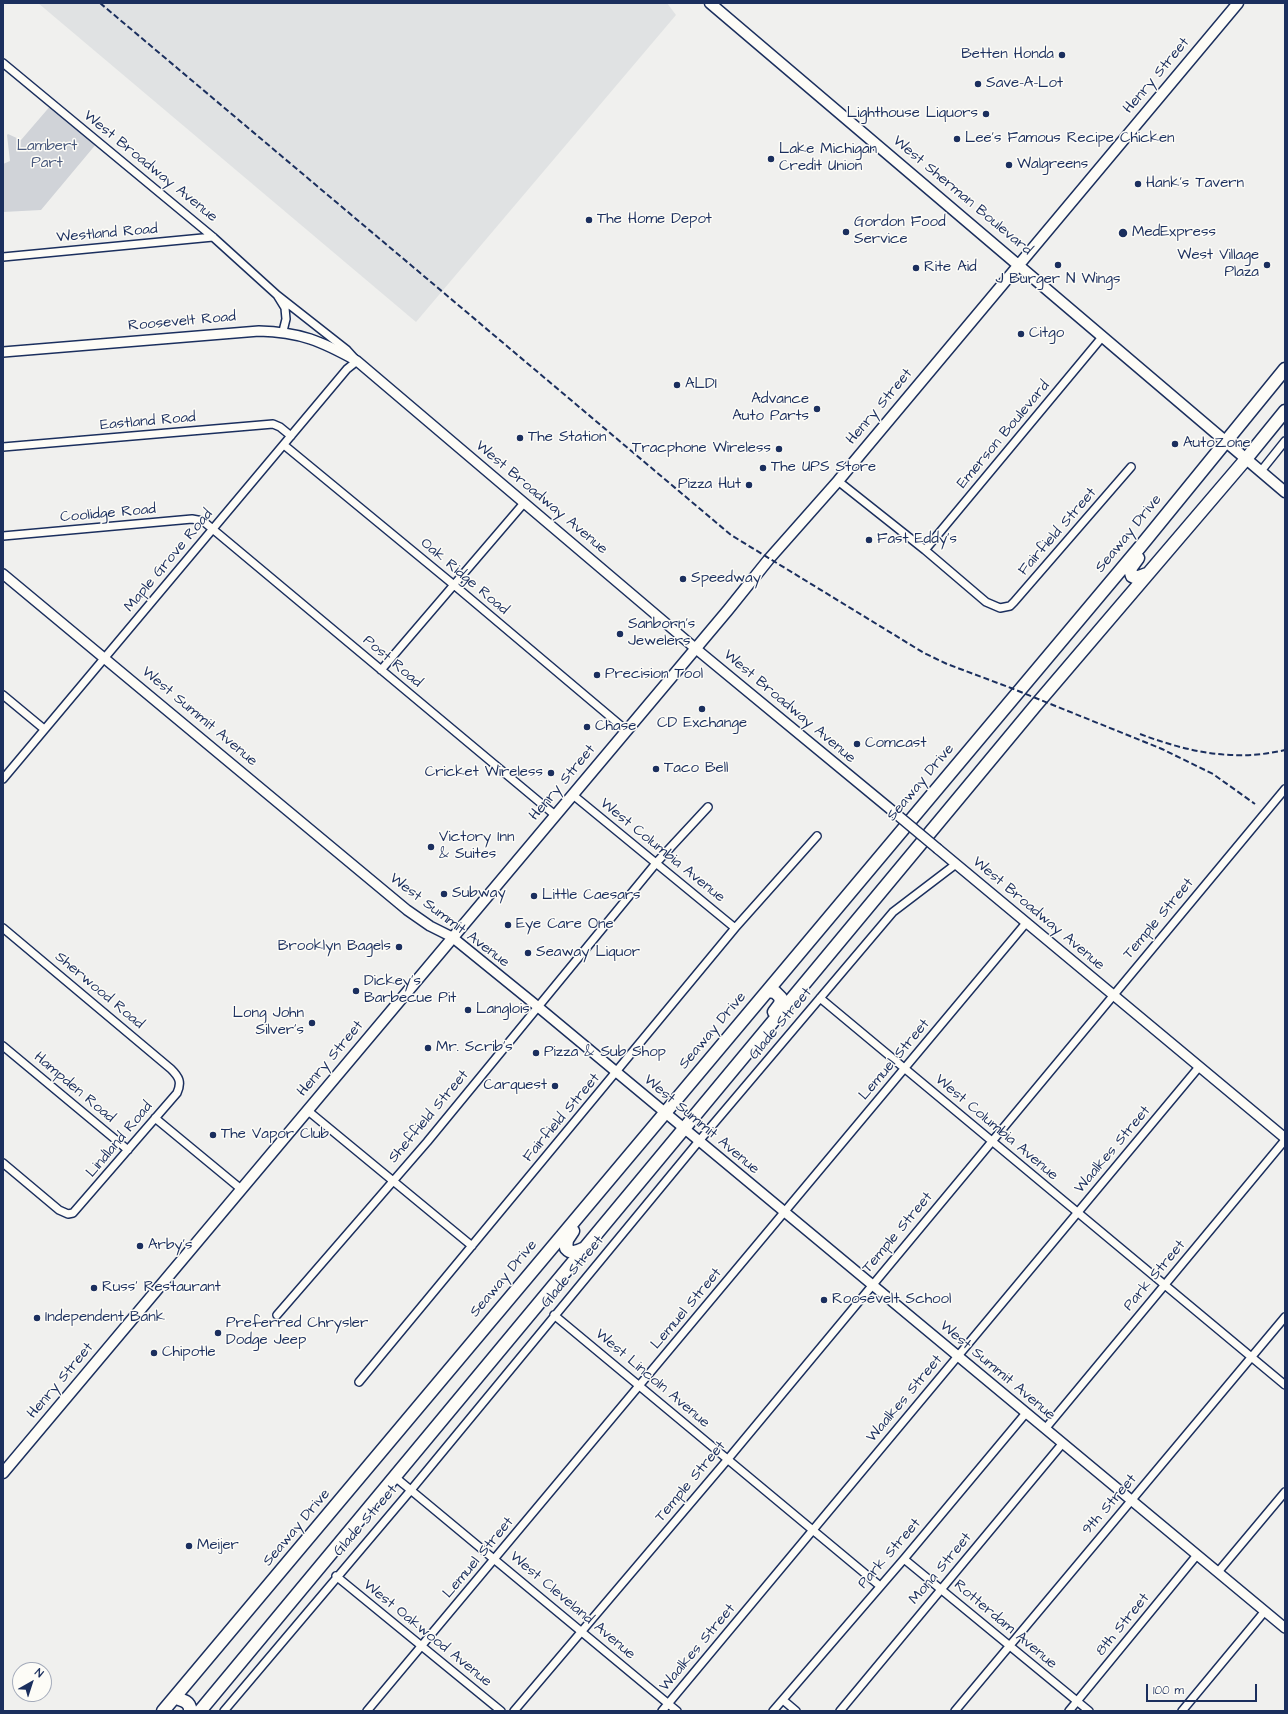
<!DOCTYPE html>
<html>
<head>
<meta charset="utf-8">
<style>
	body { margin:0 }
	#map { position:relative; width:1288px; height:1714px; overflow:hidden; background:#f0f0ee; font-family:"Architects Daughter",sans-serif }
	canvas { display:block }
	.frame { position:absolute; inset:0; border:4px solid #1b2f5e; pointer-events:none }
	.north { position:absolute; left:12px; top:1662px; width:40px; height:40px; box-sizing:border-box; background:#fdfcf7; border:1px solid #a3aaba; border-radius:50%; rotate:39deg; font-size:11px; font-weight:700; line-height:16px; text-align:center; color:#1b2f5e }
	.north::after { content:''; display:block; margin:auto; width:14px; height:18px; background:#1b2f5e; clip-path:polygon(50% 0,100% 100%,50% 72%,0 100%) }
	.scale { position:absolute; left:1146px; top:1684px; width:111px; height:18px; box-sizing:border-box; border:2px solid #1b2f5e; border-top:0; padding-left:5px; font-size:12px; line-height:14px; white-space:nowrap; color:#1b2f5e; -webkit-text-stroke:3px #fdfcf7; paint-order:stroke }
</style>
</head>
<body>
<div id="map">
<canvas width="1288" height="1714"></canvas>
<div class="frame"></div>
<div class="north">N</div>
<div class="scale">100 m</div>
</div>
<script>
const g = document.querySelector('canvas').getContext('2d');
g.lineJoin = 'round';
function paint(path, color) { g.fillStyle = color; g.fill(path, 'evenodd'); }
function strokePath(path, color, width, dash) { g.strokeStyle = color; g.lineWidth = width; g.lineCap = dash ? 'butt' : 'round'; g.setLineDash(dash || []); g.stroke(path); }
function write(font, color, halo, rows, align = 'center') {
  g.font = font + ' "Architects Daughter",sans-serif'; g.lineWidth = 3; g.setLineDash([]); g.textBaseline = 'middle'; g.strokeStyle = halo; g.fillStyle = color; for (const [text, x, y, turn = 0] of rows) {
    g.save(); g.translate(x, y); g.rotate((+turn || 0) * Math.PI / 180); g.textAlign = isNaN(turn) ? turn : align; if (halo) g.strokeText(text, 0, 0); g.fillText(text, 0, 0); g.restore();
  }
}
const built = new Path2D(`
	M 38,3 L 667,3 L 676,15 L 416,322 Z`);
const green = new Path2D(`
	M 52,104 L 97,143 L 41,210 L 3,212 L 3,164 L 10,161 L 7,135 L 8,134 L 21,140 Z`);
const minor = new Path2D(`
	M 3,63 L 213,237 L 277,295 L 285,308 L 286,319 L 283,331
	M 3,257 L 213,237
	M 284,445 L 454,585 L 626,730
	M 3,447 L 273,424 L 280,427 L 291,436
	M 1261,471 L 1285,441
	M 838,481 L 925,550 L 986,602 L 1000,608 L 1010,606 L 1014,602 L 1131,467
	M 3,536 L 192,519 L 203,521 L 555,815
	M 925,550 L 1103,336
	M 381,670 L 524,503
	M 3,695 L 44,729
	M 3,779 L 347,369 L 357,361 L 347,350 L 277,295
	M 573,795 L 735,928
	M 3,928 L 171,1069 C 179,1077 182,1082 177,1093 L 73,1213 L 68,1214 L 59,1210 L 3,1163
	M 820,998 L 1285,1385
	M 3,1046 L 128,1150
	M 307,1110 L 472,1246
	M 155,1118 L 241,1189
	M 277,1315 L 427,1142 L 657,862 L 708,807
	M 554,1315 L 880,1586
	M 359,1382 L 735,928 L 817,836
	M 1045,1429 L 1285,1140
	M 395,1477 L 677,1711
	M 904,1559 L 1089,1711
	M 1218,1572 L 1285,1492
	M 336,1576 L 501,1711
	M 783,1700 L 796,1711
	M 224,1711 L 411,1490 L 699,1141 L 893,912 L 956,864
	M 367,1711 L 1026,923
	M 514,1711 L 728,1459 L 1285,789
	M 662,1711 L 1199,1067
	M 773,1711 L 904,1559 L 1026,1413
	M 840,1711 L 1062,1444
	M 955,1711 L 1285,1317
	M 1069,1711 L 1197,1555
	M 1182,1711 L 1265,1611`);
const tertiary = new Path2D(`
	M 3,352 L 259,331 C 300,332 321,341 357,361 L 695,648 L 895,813
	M 3,574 L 407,910 L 430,926 L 452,937 L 537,1006 L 1285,1628
	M 938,849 L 1285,1138`);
const secondary = new Path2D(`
	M 710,3 L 1285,492
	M 3,1473 L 728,610 L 769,559 L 838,481 L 1238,3`);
const trunk = new Path2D(`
	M 1138,558 L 1130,569 L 1132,576 L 1136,578 L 1147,574
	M 768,991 L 775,992 L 781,998 L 780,1004 L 774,1012
	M 573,1231 L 567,1240 L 566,1248 C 572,1255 578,1251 585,1248
	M 175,1698 C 183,1700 191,1702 190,1711
	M 163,1711 L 1140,547 L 1285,369
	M 200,1711 L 1036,705 L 1246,459 L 1285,411`);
const rail = new Path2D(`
	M 100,3 L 731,535 L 924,653 L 947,664 L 1011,688 L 1162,749 L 1213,774 L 1255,804
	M 1140,734 C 1188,752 1234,762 1285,750`);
const tertiaryBridge = new Path2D(`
	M 895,813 L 938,849`);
const markers = [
	[1062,55,4,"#1b2f5e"],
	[978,84,4,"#1b2f5e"],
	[986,114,4,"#1b2f5e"],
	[957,139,4,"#1b2f5e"],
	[771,159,4,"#1b2f5e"],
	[1009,165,4,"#1b2f5e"],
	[1138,184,4,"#1b2f5e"],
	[589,220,4,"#1b2f5e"],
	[846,232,4,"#1b2f5e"],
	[1123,233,5,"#1b2f5e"],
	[1058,265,4,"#1b2f5e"],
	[1267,265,4,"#1b2f5e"],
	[916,268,4,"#1b2f5e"],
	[1021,334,4,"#1b2f5e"],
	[677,385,4,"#1b2f5e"],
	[817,409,4,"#1b2f5e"],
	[520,438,4,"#1b2f5e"],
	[1175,444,4,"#1b2f5e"],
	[779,449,4,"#1b2f5e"],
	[763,468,4,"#1b2f5e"],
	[749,485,4,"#1b2f5e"],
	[869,540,4,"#1b2f5e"],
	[683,579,4,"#1b2f5e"],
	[620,634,4,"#1b2f5e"],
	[597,675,4,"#1b2f5e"],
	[702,709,4,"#1b2f5e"],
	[587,727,4,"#1b2f5e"],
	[857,744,4,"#1b2f5e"],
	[656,769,4,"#1b2f5e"],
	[551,773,4,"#1b2f5e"],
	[431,847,4,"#1b2f5e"],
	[444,894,4,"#1b2f5e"],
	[534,896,4,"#1b2f5e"],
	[508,925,4,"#1b2f5e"],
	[399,947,4,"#1b2f5e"],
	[528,953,4,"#1b2f5e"],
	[356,991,4,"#1b2f5e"],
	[468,1010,4,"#1b2f5e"],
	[312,1023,4,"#1b2f5e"],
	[428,1048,4,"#1b2f5e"],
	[536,1053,4,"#1b2f5e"],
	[555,1086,4,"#1b2f5e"],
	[213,1135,4,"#1b2f5e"],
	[140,1246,4,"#1b2f5e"],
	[94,1288,4,"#1b2f5e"],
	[824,1300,4,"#1b2f5e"],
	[37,1318,4,"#1b2f5e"],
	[218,1333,4,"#1b2f5e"],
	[154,1353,4,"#1b2f5e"],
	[189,1546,4,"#1b2f5e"]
];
const poiNames = [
	["Betten Honda",1054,55,"right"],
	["Save-A-Lot",986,84],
	["Lighthouse Liquors",978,114,"right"],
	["Lee's Famous Recipe Chicken",965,139],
	["Lake Michigan",779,150],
	["Credit Union",779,167],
	["Walgreens",1017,165],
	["Hank's Tavern",1146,184],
	["The Home Depot",597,220],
	["Gordon Food",854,223],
	["Service",854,240],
	["MedExpress",1132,233],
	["West Village",1259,256,"right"],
	["Plaza",1259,273,"right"],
	["Rite Aid",924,268],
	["J Burger N Wings",1058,280,"center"],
	["Citgo",1029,334],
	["ALDI",685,385],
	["Advance",809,400,"right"],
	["Auto Parts",809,417,"right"],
	["The Station",528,438],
	["AutoZone",1183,444],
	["Tracphone Wireless",771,449,"right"],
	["The UPS Store",771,468],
	["Pizza Hut",741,485,"right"],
	["Fast Eddy's",877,540],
	["Speedway",691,579],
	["Sanborn's",628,625],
	["Jewelers",628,642],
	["Precision Tool",605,675],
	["CD Exchange",702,724,"center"],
	["Chase",595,727],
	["Comcast",865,744],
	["Taco Bell",664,769],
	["Cricket Wireless",543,773,"right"],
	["Victory Inn",439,838],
	["& Suites",439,855],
	["Subway",452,894],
	["Little Caesars",542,896],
	["Eye Care One",516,925],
	["Brooklyn Bagels",391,947,"right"],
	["Seaway Liquor",536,953],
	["Dickey's",364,982],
	["Barbecue Pit",364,999],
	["Langlois",476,1010],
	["Long John",304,1014,"right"],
	["Silver's",304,1031,"right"],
	["Mr. Scrib's",436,1048],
	["Pizza & Sub Shop",544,1053],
	["Carquest",547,1086,"right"],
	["The Vapor Club",221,1135],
	["Arby's",148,1246],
	["Russ' Restaurant",102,1288],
	["Roosevelt School",832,1300],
	["Independent Bank",45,1318],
	["Preferred Chrysler",226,1324],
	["Dodge Jeep",226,1341],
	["Chipotle",162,1353],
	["Meijer",197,1546]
];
const streetNames = [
	["Henry Street",1157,76,-50],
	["West Broadway Avenue",150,167,39],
	["West Sherman Boulevard",962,196,40],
	["Westland Road",107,234,-5],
	["Roosevelt Road",182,322,-5],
	["Henry Street",880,407,-50],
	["Eastland Road",148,422,-5],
	["Emerson Boulevard",1004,435,-50],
	["West Broadway Avenue",541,498,40],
	["Coolidge Road",108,514,-5],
	["Fairfield Street",1058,532,-49],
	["Seaway Drive",1129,534,-51],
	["Maple Grove Road",169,561,-50],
	["Oak Ridge Road",464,577,40],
	["Post Road",392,662,40],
	["West Broadway Avenue",789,707,40],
	["West Summit Avenue",199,717,40],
	["Henry Street",563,783,-50],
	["Seaway Drive",921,783,-50],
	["West Columbia Avenue",662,851,39],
	["West Broadway Avenue",1038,914,40],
	["Temple Street",1159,919,-50],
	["West Summit Avenue",449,921,37],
	["Sherwood Road",99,991,40],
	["Glade Street",781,1024,-50],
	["Seaway Drive",713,1031,-50],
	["Henry Street",331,1059,-50],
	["Lemuel Street",895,1060,-50],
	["Hampden Road",74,1088,40],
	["Sheffield Street",429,1117,-50],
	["Fairfield Street",562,1118,-50],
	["West Summit Avenue",701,1125,40],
	["West Columbia Avenue",996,1128,40],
	["Lindland Road",120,1140,-50],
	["Waalkes Street",1113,1150,-50],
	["Temple Street",898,1233,-50],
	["Glade Street",573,1272,-50],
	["Park Street",1155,1276,-50],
	["Seaway Drive",504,1279,-50],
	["Lemuel Street",687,1309,-50],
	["West Summit Avenue",997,1371,40],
	["West Lincoln Avenue",652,1379,40],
	["Henry Street",61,1381,-50],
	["Waalkes Street",905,1399,-50],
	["Temple Street",691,1482,-50],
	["9th Street",1110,1505,-49],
	["Glade Street",366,1521,-49],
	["Seaway Drive",297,1528,-50],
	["Park Street",890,1554,-49],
	["Lemuel Street",479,1558,-50],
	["Mona Street",941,1569,-50],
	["West Cleveland Avenue",572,1606,40],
	["Rotterdam Avenue",1005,1625,40],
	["8th Street",1123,1625,-51],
	["West Oakwood Avenue",427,1634,39],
	["Waalkes Street",698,1648,-50]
];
const parkNames = [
	["Lambert",47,147],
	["Part",47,164]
];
paint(built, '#e0e2e3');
paint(green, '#d0d3d8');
strokePath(minor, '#1b2f5e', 10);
strokePath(tertiary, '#1b2f5e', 12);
strokePath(secondary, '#1b2f5e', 13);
strokePath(trunk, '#1b2f5e', 15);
strokePath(minor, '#fdfcf7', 7);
strokePath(tertiary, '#fdfcf7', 9);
strokePath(secondary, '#fdfcf7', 10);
strokePath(trunk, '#fdfcf7', 12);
strokePath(rail, '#1b2f5e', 2, [6, 3]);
strokePath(tertiaryBridge, '#1b2f5e', 12, []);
strokePath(tertiaryBridge, '#fdfcf7', 9);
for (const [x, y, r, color] of markers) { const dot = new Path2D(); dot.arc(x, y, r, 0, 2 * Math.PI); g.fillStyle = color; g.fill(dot); strokePath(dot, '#fdfcf7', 1.5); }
write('15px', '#1b2f5e', '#fdfcf7', poiNames, 'left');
write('15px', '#1b2f5e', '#fdfcf7', streetNames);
write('15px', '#48587c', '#fdfcf7', parkNames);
</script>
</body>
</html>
